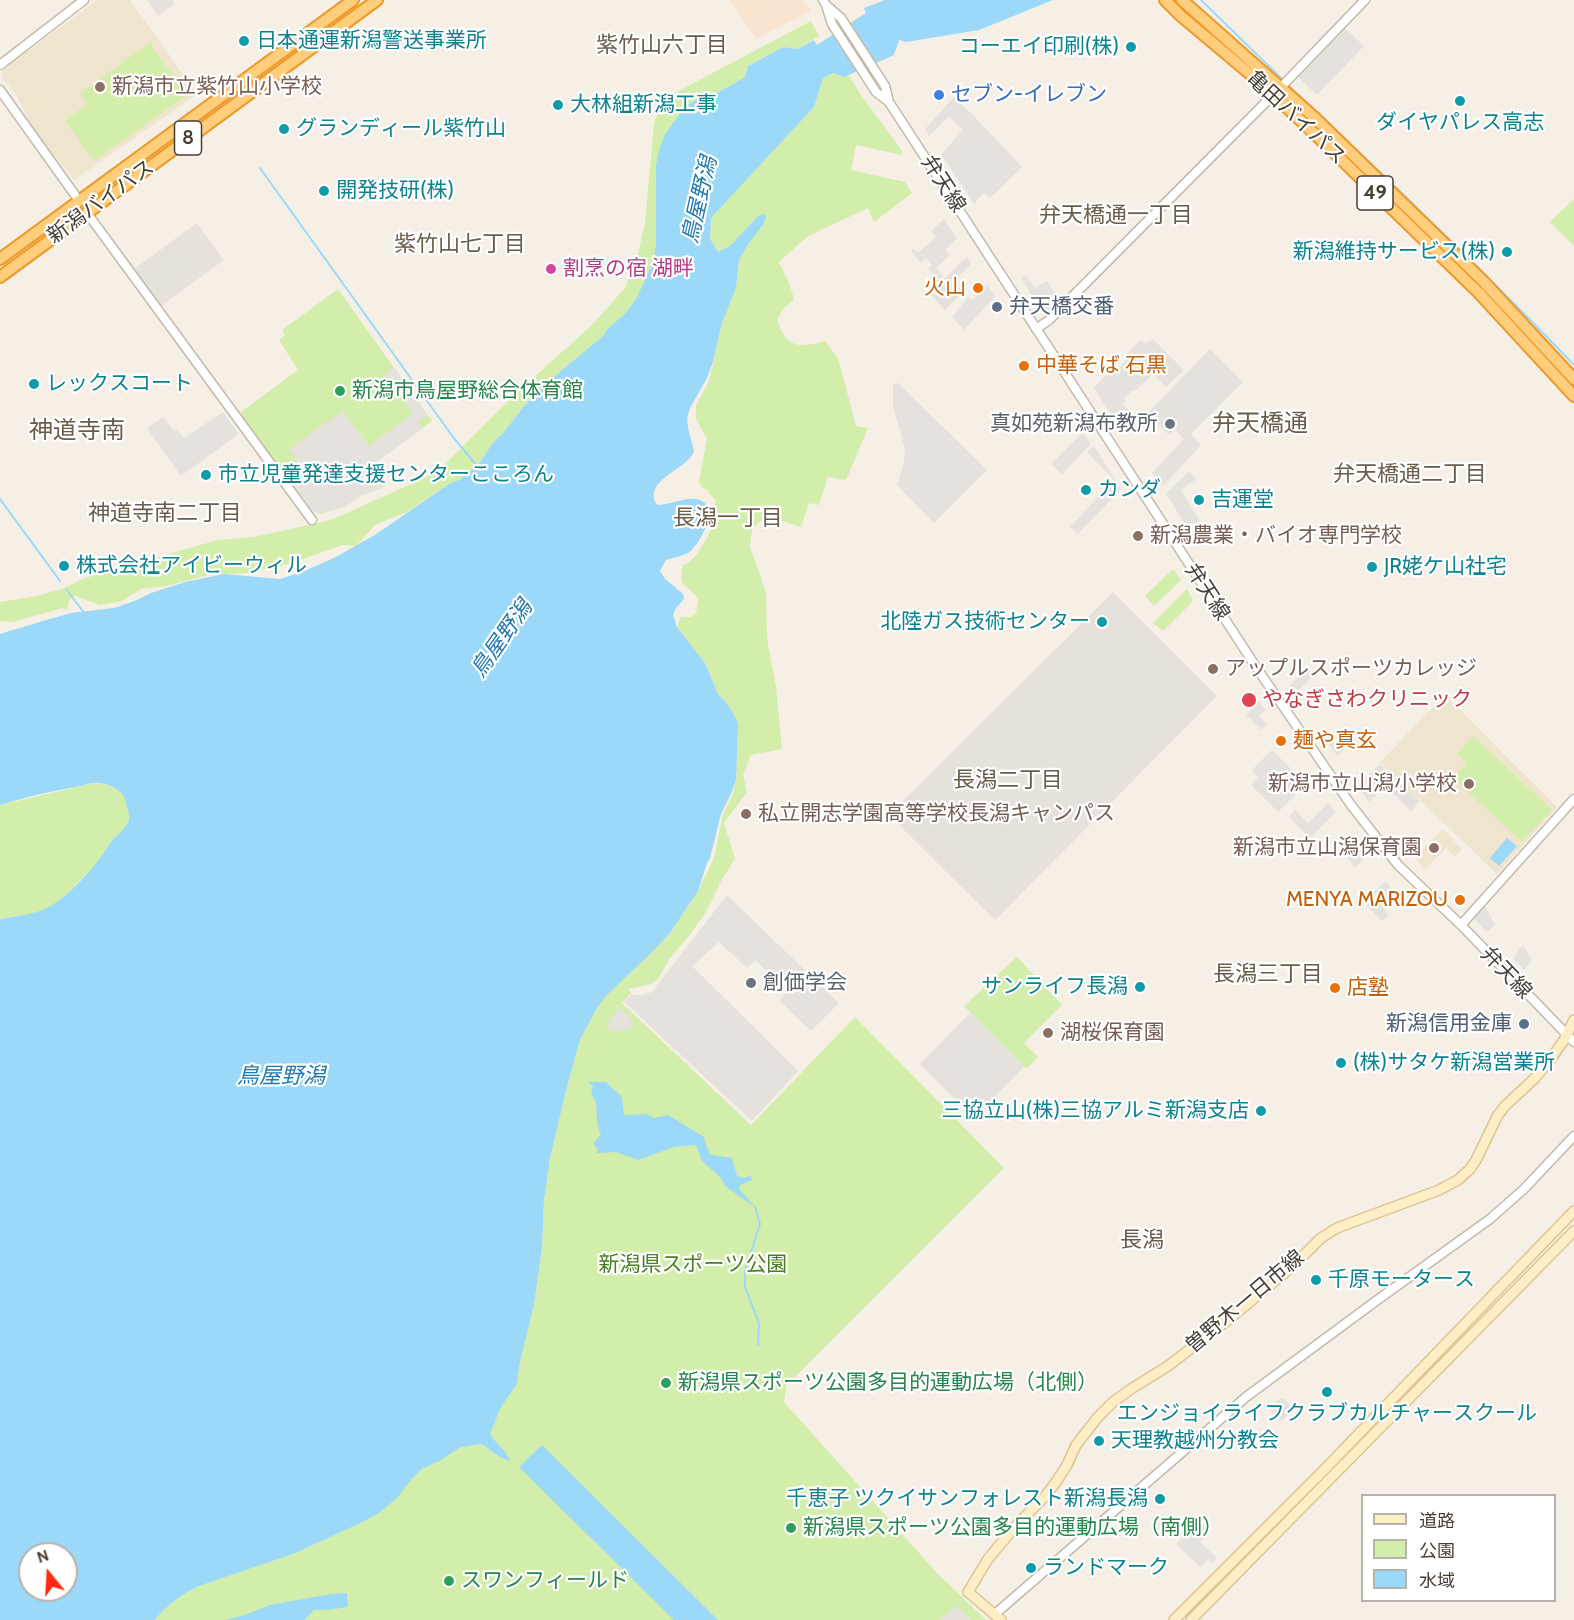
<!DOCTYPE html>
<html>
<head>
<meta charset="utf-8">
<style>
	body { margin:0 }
	#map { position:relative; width:1574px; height:1620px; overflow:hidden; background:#f5efe6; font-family:Cabin,"Noto Sans JP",sans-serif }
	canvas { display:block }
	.legend { position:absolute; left:1361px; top:1494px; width:195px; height:108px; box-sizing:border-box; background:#fff; border:2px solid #b6b2ae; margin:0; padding:8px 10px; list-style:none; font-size:18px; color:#483f34 }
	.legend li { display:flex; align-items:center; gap:12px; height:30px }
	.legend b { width:30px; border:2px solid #b6b2ae }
	.north { position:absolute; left:18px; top:1542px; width:60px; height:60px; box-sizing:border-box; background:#fff; border:2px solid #b6b2ae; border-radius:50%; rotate:342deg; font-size:16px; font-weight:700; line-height:24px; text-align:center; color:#483f34 }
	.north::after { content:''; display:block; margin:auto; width:21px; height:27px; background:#ff2812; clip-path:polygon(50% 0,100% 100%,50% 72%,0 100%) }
</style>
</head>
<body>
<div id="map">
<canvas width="1574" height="1620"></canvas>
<ul class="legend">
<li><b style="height:8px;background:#ffeec5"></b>道路</li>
<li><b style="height:16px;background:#d3edaa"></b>公園</li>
<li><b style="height:16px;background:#9cd8f8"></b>水域</li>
</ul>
<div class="north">N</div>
</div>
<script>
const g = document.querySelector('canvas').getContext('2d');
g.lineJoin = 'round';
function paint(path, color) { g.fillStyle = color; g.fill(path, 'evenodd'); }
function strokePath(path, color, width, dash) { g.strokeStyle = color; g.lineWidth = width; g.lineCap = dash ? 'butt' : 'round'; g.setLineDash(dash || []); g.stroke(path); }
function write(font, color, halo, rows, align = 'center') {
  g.font = font + ' Cabin,"Noto Sans JP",sans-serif'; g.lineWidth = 4.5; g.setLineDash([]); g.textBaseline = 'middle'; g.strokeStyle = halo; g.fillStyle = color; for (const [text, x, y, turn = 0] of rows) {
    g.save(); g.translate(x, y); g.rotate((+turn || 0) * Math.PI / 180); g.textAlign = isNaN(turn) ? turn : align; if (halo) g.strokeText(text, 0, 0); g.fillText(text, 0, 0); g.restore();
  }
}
const commercial = new Path2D(`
	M 729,0 L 803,0 L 811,11 L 756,39 Z`);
const industrial = new Path2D(`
	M 197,223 L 224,260 L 161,306 L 134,269 Z
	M 1113,592 L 1217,696 L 995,920 L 889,815 Z`);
const education = new Path2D(`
	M 97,0 L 130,0 L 197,94 L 74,180 L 32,127 L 16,94 L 3,79 L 2,70 Z
	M 1445,695 L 1557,807 L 1497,874 L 1380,762 Z
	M 1443,829 L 1462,849 L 1455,857 L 1446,848 L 1425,869 L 1414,857 Z`);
const green = new Path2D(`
	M 811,21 L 819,36 L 798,49 L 783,47 L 748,66 L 745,77 L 710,97 L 696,100 L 665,134 L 656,244 L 653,263 L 636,299 L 624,315 L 608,328 L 603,336 L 556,375 L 524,406 L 504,432 L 492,444 L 478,465 L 461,479 L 449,484 L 407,512 L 375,525 L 356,546 L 343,545 L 288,564 L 247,573 L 208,575 L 167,586 L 141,589 L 122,601 L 100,605 L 76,596 L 69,600 L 67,610 L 63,608 L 12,622 L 0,621 L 0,602 L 37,596 L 62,589 L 87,577 L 218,540 L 254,537 L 331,520 L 429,476 L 445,464 L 514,395 L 591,326 L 625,288 L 638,254 L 645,223 L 654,124 C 658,111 662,103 673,94 Z
	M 150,43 L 187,95 L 94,161 L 65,120 L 88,104 L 80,93 Z
	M 833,72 L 844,77 L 849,75 L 859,92 L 902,151 L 902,155 L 856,145 L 851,170 L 905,182 L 912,193 L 874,222 L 868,208 L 808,236 L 779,262 L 790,285 L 794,300 L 784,308 L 777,320 C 787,349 799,348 825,341 L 838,358 L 856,426 L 868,428 L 846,480 L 828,477 L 819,505 L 809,503 L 801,527 L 773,518 L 760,521 L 752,529 L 751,537 L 750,547 L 766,592 L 767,639 L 776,687 L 782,749 L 751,755 L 743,775 L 747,792 L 724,823 L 735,859 L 721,881 L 706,912 L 689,936 L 669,959 L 658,979 L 651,984 L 628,989 L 631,993 L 622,1003 L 751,1125 L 855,1017 L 1004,1168 L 786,1386 L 784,1402 L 937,1573 L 986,1620 L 155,1620 C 167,1605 182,1594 199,1586 L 293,1554 L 363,1522 L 379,1513 L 422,1469 L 439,1460 L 461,1446 L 482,1444 L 501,1458 L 509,1460 C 506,1449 496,1444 490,1434 L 501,1407 L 517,1384 L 520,1362 L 534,1305 L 542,1248 L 544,1201 L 550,1158 L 567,1087 L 580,1040 L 596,1010 L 605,997 L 651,953 L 670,933 L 698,891 L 714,858 L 723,815 L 733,794 L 736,780 L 738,724 L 735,716 L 725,701 L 718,694 L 705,663 L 677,627 L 681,617 L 691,617 L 696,614 L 698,599 C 686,581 678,590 683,565 C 697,562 709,533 715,521 L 712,512 L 716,501 L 706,489 L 703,489 L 699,482 L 707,439 L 696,419 L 696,406 L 709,381 L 722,323 L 736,288 L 739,260 L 749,243 L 763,225 L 758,216 L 730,246 L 718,252 L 710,239 L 711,218 L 814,107 L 823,78 Z
	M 1574,199 L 1574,246 L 1550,222 Z
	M 338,289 L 432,421 L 371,466 L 384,487 L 362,495 L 344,507 L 320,514 L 312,510 L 244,420 L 241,412 L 298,370 L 279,340 L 285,335 L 282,330 Z
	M 1173,569 L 1181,580 L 1154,606 L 1145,596 Z
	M 1187,589 L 1193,601 L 1163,631 L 1153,623 Z
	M 1473,736 L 1552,810 L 1522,842 L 1453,778 L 1467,763 L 1457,754 Z
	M 94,783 L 112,786 L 120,791 L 125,796 L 130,818 L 127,825 L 111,842 L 102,858 L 60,901 L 46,909 L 24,916 L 16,916 L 0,919 L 0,805 Z
	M 1017,957 L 1062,1005 L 1024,1043 L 1038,1057 L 1026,1069 L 964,1006 Z`);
const parking = new Path2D(`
	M 147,0 L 174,0 L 173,1 L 174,4 L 158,16 Z
	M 1344,27 L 1364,46 L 1317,95 L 1298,77 Z
	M 954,97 L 975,117 L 1022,167 L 990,198 L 984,193 L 976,201 L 977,202 L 975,205 L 941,154 L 963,130 L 949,117 L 929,136 L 925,129 Z
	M 944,219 L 957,238 L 945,250 L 950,255 L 936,268 L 943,276 L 939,280 L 928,269 L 932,265 L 926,258 L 921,263 L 911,251 L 913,249 L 918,253 L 936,237 L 931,231 Z
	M 967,257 L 971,264 L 954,281 L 963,292 L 945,310 L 929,293 Z
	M 1026,275 L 1035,288 L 1047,281 L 1061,303 L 1043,313 L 1021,278 Z
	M 988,285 L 995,297 L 964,330 L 952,317 L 968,297 L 973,300 L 982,291 L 983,292 Z
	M 1153,339 L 1184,370 L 1166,387 L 1153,374 L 1134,392 L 1133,390 L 1124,398 L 1126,401 L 1123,404 L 1138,419 L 1123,433 L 1094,388 L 1113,368 L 1117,370 L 1127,360 L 1124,356 L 1141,340 L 1145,344 Z
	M 1210,349 L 1243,382 L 1191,434 L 1201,445 L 1163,486 L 1152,473 L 1184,439 L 1175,430 L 1169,435 L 1147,414 Z
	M 394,367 L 428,415 L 418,422 L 422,429 L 371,466 L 384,487 L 362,495 L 344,507 L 320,514 L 312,510 L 294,486 L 306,477 L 298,467 L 299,466 L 294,458 L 295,457 L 289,449 L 343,411 L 369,446 L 413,414 L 385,374 Z
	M 898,383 L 987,470 L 934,523 L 896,484 L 899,480 L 905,456 L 904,445 L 893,407 L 893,384 Z
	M 223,412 L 239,434 L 181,476 L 147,428 L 163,417 L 174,431 L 177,430 L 184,438 Z
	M 1083,432 L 1091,444 L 1062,474 L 1051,464 Z
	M 1094,446 L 1121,489 L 1078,534 L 1070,527 L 1114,480 L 1087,452 Z
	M 1189,471 L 1196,479 L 1181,490 L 1200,521 L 1187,527 L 1166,494 Z
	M 1307,668 L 1314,675 L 1294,695 L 1289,686 Z
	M 1259,701 L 1266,710 L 1259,716 L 1267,725 L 1261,730 L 1246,715 Z
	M 1326,734 L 1336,743 L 1343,737 L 1350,744 L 1337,756 L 1324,737 Z
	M 1272,750 L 1306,784 L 1278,812 L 1251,785 L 1258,777 L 1252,770 Z
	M 1380,764 L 1420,801 L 1411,811 L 1385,786 L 1369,802 L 1357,786 Z
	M 1328,803 L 1336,812 L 1310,838 L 1289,817 L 1295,810 L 1308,823 Z
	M 1358,840 L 1369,854 L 1355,867 L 1344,854 Z
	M 1386,881 L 1395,893 L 1381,905 L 1389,915 L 1382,921 L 1363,902 Z
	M 727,895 L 839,1003 L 811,1031 L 779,1000 L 788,991 L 755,960 L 747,968 L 719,942 L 692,966 L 798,1071 L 752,1121 L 624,1002 L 631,995 L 643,995 L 652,992 Z
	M 1485,906 L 1495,925 L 1487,932 L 1474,919 Z
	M 1523,945 L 1532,960 L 1524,970 L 1513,958 Z
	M 619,1008 L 631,1018 L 632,1027 L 627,1030 L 613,1031 L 606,1026 L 612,1017 Z
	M 970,1013 L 1024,1067 L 974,1118 L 920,1064 Z
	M 1283,1398 L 1294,1409 L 1281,1421 L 1269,1409 L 1274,1403 Z
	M 1200,1520 L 1211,1530 L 1200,1542 L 1217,1558 L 1212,1563 L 1208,1560 L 1200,1567 L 1176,1544 Z
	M 956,1605 L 971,1620 L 940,1620 Z`);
const water = new Path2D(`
	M 885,0 L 1053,0 L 979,30 L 906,42 L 899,40 L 894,55 L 844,77 L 833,73 L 823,78 L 814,107 L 711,218 L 710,239 L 718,252 L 730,246 L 758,216 L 764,214 L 766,217 L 763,225 L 749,243 L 739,260 L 736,288 L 722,323 L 713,362 L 707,378 L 690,408 L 687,418 L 688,428 L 694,451 C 688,470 642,479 657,505 C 672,505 690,494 702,501 C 719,510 699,546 688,553 C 682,556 672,558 666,560 L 660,571 L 665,579 L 683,594 L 684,599 L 676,608 L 673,615 L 677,627 L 705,663 L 718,694 L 725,701 L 735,716 L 738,724 L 736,780 L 731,794 L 721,814 L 710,858 L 707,863 L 698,891 L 670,933 L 651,953 L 605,997 L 596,1010 L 580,1040 L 567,1087 L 550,1158 L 544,1201 L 542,1248 L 534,1305 L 520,1362 L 517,1384 L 501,1407 L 490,1434 C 496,1444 506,1449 510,1461 L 501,1458 L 482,1444 L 461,1447 L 439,1461 L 422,1469 L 411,1480 L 397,1498 L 379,1513 L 363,1522 L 293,1554 L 199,1586 C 182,1594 167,1605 155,1620 L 0,1620 L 0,919 C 17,916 33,915 49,907 C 69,896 97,865 109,845 C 114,836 126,830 129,820 C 130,815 127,808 126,802 C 123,790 111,784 98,783 C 91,782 83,786 76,787 C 51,791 25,797 0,805 L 0,634 L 43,621 L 71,613 L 114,608 L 137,600 L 151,593 L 185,582 L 224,574 L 280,579 L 302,572 L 334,558 L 375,535 L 449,484 L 461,479 L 478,465 L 492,444 L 504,432 L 524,406 L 556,375 L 603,336 L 608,328 L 624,315 L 636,299 L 653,263 L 656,244 L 656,165 L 660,147 L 665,134 L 685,107 L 696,100 L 710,97 L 745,77 L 748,66 L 783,47 L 798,49 L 814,40 L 817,45 L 866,13 L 864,8 ZM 30,1554 L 66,1554 L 66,1590 L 30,1590 Z
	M 1507,838 L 1517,846 L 1499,866 L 1490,858 Z
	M 587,1082 L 606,1082 L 622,1097 L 624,1115 L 647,1114 L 654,1118 L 668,1115 L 704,1137 L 706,1145 L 711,1155 L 732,1158 L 737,1176 L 744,1178 L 751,1176 L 752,1180 L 739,1186 L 739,1189 L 755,1207 L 725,1186 L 720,1177 L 702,1161 L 696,1145 L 674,1147 L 638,1160 L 616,1152 L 597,1153 L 597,1148 L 593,1144 L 601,1134 C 593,1118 601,1106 591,1094 L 593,1086 Z
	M 542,1445 L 718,1620 L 674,1620 L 519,1467 Z
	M 347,1593 L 348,1607 L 328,1610 L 314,1610 L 304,1620 L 225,1620 L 245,1615 L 270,1605 L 331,1594 Z`);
const stream = new Path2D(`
	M 1201,0 L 1283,80
	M 1287,84 C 1385,176 1481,268 1574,365
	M 260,168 L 453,437 L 477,466
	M 0,499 L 60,581
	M 66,589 L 85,614
	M 755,1207 L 760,1224 L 745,1271 L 745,1287 L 759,1323 L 758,1345`);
const tertiary = new Path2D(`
	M 823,0 L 826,5 L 841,18 L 885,86 L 889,102
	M 826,5 L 832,24 L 876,92 L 889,102 L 1256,667 L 1351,805 L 1398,865 L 1461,925 L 1574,1042
	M 0,65 L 84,0
	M 1285,83 L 1365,0
	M 0,90 L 75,195
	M 90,217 L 312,520
	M 1036,329 L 1049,320 L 1268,100
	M 1461,925 L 1574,799
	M 995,1614 L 1246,1397 L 1376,1301 L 1490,1219 L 1524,1189 L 1574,1136`);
const secondary = new Path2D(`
	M 1001,1620 L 968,1592 L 988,1559 L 1013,1529 L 1046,1495 L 1056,1482 L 1067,1465 L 1076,1445 L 1098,1417 L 1113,1402 L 1131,1389 L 1168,1366 L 1228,1320 L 1293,1266 L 1321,1238 L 1337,1228 L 1439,1190 L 1458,1180 L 1470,1169 L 1476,1160 L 1498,1115 L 1505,1106 L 1535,1078 L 1550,1060 L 1564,1040 L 1574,1020
	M 1174,1620 L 1322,1472 L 1574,1211
	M 1191,1620 L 1574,1231`);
const trunk = new Path2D(`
	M 1165,0 L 1181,16 L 1262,84 L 1318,137 L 1479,293 L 1574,396
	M 1182,0 L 1315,118 L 1484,282 L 1574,379
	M 0,259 L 353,0
	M 0,277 L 377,0`);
const markers = [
	[244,41,6,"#0f9aa8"],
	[1131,47,6,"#0f9aa8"],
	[100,87,6,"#8d6e63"],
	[939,95,6,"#3f7fe0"],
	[1460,101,6,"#0f9aa8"],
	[558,105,6,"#0f9aa8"],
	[284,129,6,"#0f9aa8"],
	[324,191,6,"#0f9aa8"],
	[1507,252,6,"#0f9aa8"],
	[551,269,6,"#d1479c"],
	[978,288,6,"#e8710a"],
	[997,307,6,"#5c6f8a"],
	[1024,366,6,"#e8710a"],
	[34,384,6,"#0f9aa8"],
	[340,391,6,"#2e9e5b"],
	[1170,424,6,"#6b7280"],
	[206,475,6,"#0f9aa8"],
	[1086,490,6,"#0f9aa8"],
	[1199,500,6,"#0f9aa8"],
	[1138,536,6,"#8d6e63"],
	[64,566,6,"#0f9aa8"],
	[1372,567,6,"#0f9aa8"],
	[1102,622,6,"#0f9aa8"],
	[1213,669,6,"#8d6e63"],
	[1249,700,8,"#e0444e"],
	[1281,741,6,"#e8710a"],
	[1469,784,6,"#8d6e63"],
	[746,814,6,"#8d6e63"],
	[1434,848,6,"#8d6e63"],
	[1460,900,6,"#e8710a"],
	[751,983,6,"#6b7280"],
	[1140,987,6,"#0f9aa8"],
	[1335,988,6,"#e8710a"],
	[1524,1024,6,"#5c6f8a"],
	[1048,1033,6,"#8d6e63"],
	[1341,1063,6,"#0f9aa8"],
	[1261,1111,6,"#0f9aa8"],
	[1316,1280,6,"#0f9aa8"],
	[666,1383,6,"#2e9e5b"],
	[1327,1392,6,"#0f9aa8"],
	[1099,1441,6,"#0f9aa8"],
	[1160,1499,6,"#0f9aa8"],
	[791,1528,6,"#2e9e5b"],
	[1031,1568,6,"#0f9aa8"],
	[449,1581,6,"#2e9e5b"]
];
const shields = [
	[188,138,27],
	[1375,193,36]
];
const shieldNames = [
	["8",188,138],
	["49",1375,193]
];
const cultureNames = [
	["日本通運新潟警送事業所",256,41],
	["コーエイ印刷(株)",1119,47,"right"],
	["大林組新潟工事",570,105],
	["ダイヤパレス高志",1460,123,"center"],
	["グランディール紫竹山",296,129],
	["開発技研(株)",336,191],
	["新潟維持サービス(株)",1495,252,"right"],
	["レックスコート",46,384],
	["市立児童発達支援センターこころん",218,475],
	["カンダ",1098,490],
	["吉運堂",1211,500],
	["株式会社アイビーウィル",76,566],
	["JR姥ケ山社宅",1384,567],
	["北陸ガス技術センター",1090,622,"right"],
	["サンライフ長潟",1128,987,"right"],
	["(株)サタケ新潟営業所",1353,1063],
	["三協立山(株)三協アルミ新潟支店",1249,1111,"right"],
	["千原モータース",1328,1280],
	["エンジョイライフクラブカルチャースクール",1327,1414,"center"],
	["天理教越州分教会",1111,1441],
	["千恵子 ツクイサンフォレスト新潟長潟",1148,1499,"right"],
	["ランドマーク",1043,1568]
];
const educationNames = [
	["新潟市立紫竹山小学校",112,87],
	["新潟農業・バイオ専門学校",1150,536],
	["アップルスポーツカレッジ",1225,669],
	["新潟市立山潟小学校",1457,784,"right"],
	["私立開志学園高等学校長潟キャンパス",758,814],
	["新潟市立山潟保育園",1422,848,"right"],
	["湖桜保育園",1060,1033]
];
const shopNames = [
	["セブン-イレブン",951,95]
];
const streetNames = [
	["亀田バイパス",1296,118,43],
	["弁天線",943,184,57],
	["新潟バイパス",101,202,-36],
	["弁天線",1207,592,57],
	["弁天線",1506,973,46],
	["曽野木一日市線",1245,1302,-40]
];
const hotelNames = [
	["割烹の宿 湖畔",563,269]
];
const foodNames = [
	["火山",966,288,"right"],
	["中華そば 石黒",1036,366],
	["麺や真玄",1293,741],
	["MENYA MARIZOU",1448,900,"right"],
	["店塾",1347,988]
];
const serviceNames = [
	["弁天橋交番",1009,307],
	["新潟信用金庫",1512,1024,"right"]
];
const leisureNames = [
	["新潟市鳥屋野総合体育館",352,391],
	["新潟県スポーツ公園多目的運動広場（北側）",678,1383],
	["新潟県スポーツ公園多目的運動広場（南側）",803,1528],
	["スワンフィールド",461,1581]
];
const worshipNames = [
	["真如苑新潟布教所",1158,424],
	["創価学会",763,983,"left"]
];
const healthNames = [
	["やなぎさわクリニック",1262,700]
];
const parkNames = [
	["新潟県スポーツ公園",693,1265]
];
const neighbourhoodNames = [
	["紫竹山六丁目",662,46],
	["弁天橋通一丁目",1116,216],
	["紫竹山七丁目",460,245],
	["弁天橋通二丁目",1410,475],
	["神道寺南二丁目",165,514],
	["長潟一丁目",728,519],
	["長潟二丁目",1008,781],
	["長潟三丁目",1268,975],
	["長潟",1142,1241]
];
const waterNames = [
	["鳥屋野潟",700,200,-77],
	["鳥屋野潟",502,639,-55],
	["鳥屋野潟",281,1077]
];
const quarterNames = [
	["弁天橋通",1260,424],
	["神道寺南",77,431]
];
paint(commercial, '#f9e4cf');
paint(industrial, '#e7e1db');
paint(education, '#efe4ce');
paint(green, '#d3edaa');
paint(parking, '#e5e2de');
paint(water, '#9cd8f8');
strokePath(stream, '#9cd8f8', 2);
strokePath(tertiary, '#c4b9aa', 11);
strokePath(secondary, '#ddc493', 12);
strokePath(trunk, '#ed9827', 14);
strokePath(tertiary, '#fff', 8);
strokePath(secondary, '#ffeec5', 9);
strokePath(trunk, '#ffce7d', 10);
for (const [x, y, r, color] of markers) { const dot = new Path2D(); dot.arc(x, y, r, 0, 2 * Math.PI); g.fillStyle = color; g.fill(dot); strokePath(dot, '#fff', 2); }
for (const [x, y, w] of shields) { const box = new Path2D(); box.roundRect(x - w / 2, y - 17, w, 34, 4.5); g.fillStyle = '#fff'; g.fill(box); strokePath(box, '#483f34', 1.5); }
write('bold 20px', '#483f34', null, shieldNames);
write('21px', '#0d838f', '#fff', cultureNames, 'left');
write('21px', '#785e54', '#fff', educationNames, 'left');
write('21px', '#366cbe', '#fff', shopNames, 'left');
write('21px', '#483f34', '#fff', streetNames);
write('21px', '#b23c85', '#fff', hotelNames, 'left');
write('21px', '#c56008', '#fff', foodNames, 'left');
write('21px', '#4e5e75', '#fff', serviceNames, 'left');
write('21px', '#27864d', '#fff', leisureNames, 'left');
write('21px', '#5b616d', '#fff', worshipNames, 'right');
write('21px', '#be3a42', '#fff', healthNames, 'left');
write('21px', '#4b8021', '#fff', parkNames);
write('22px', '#6c5c4a', '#fff', neighbourhoodNames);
write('italic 22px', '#207aae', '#fff', waterNames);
write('24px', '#6c5c4a', '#fff', quarterNames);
</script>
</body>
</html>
